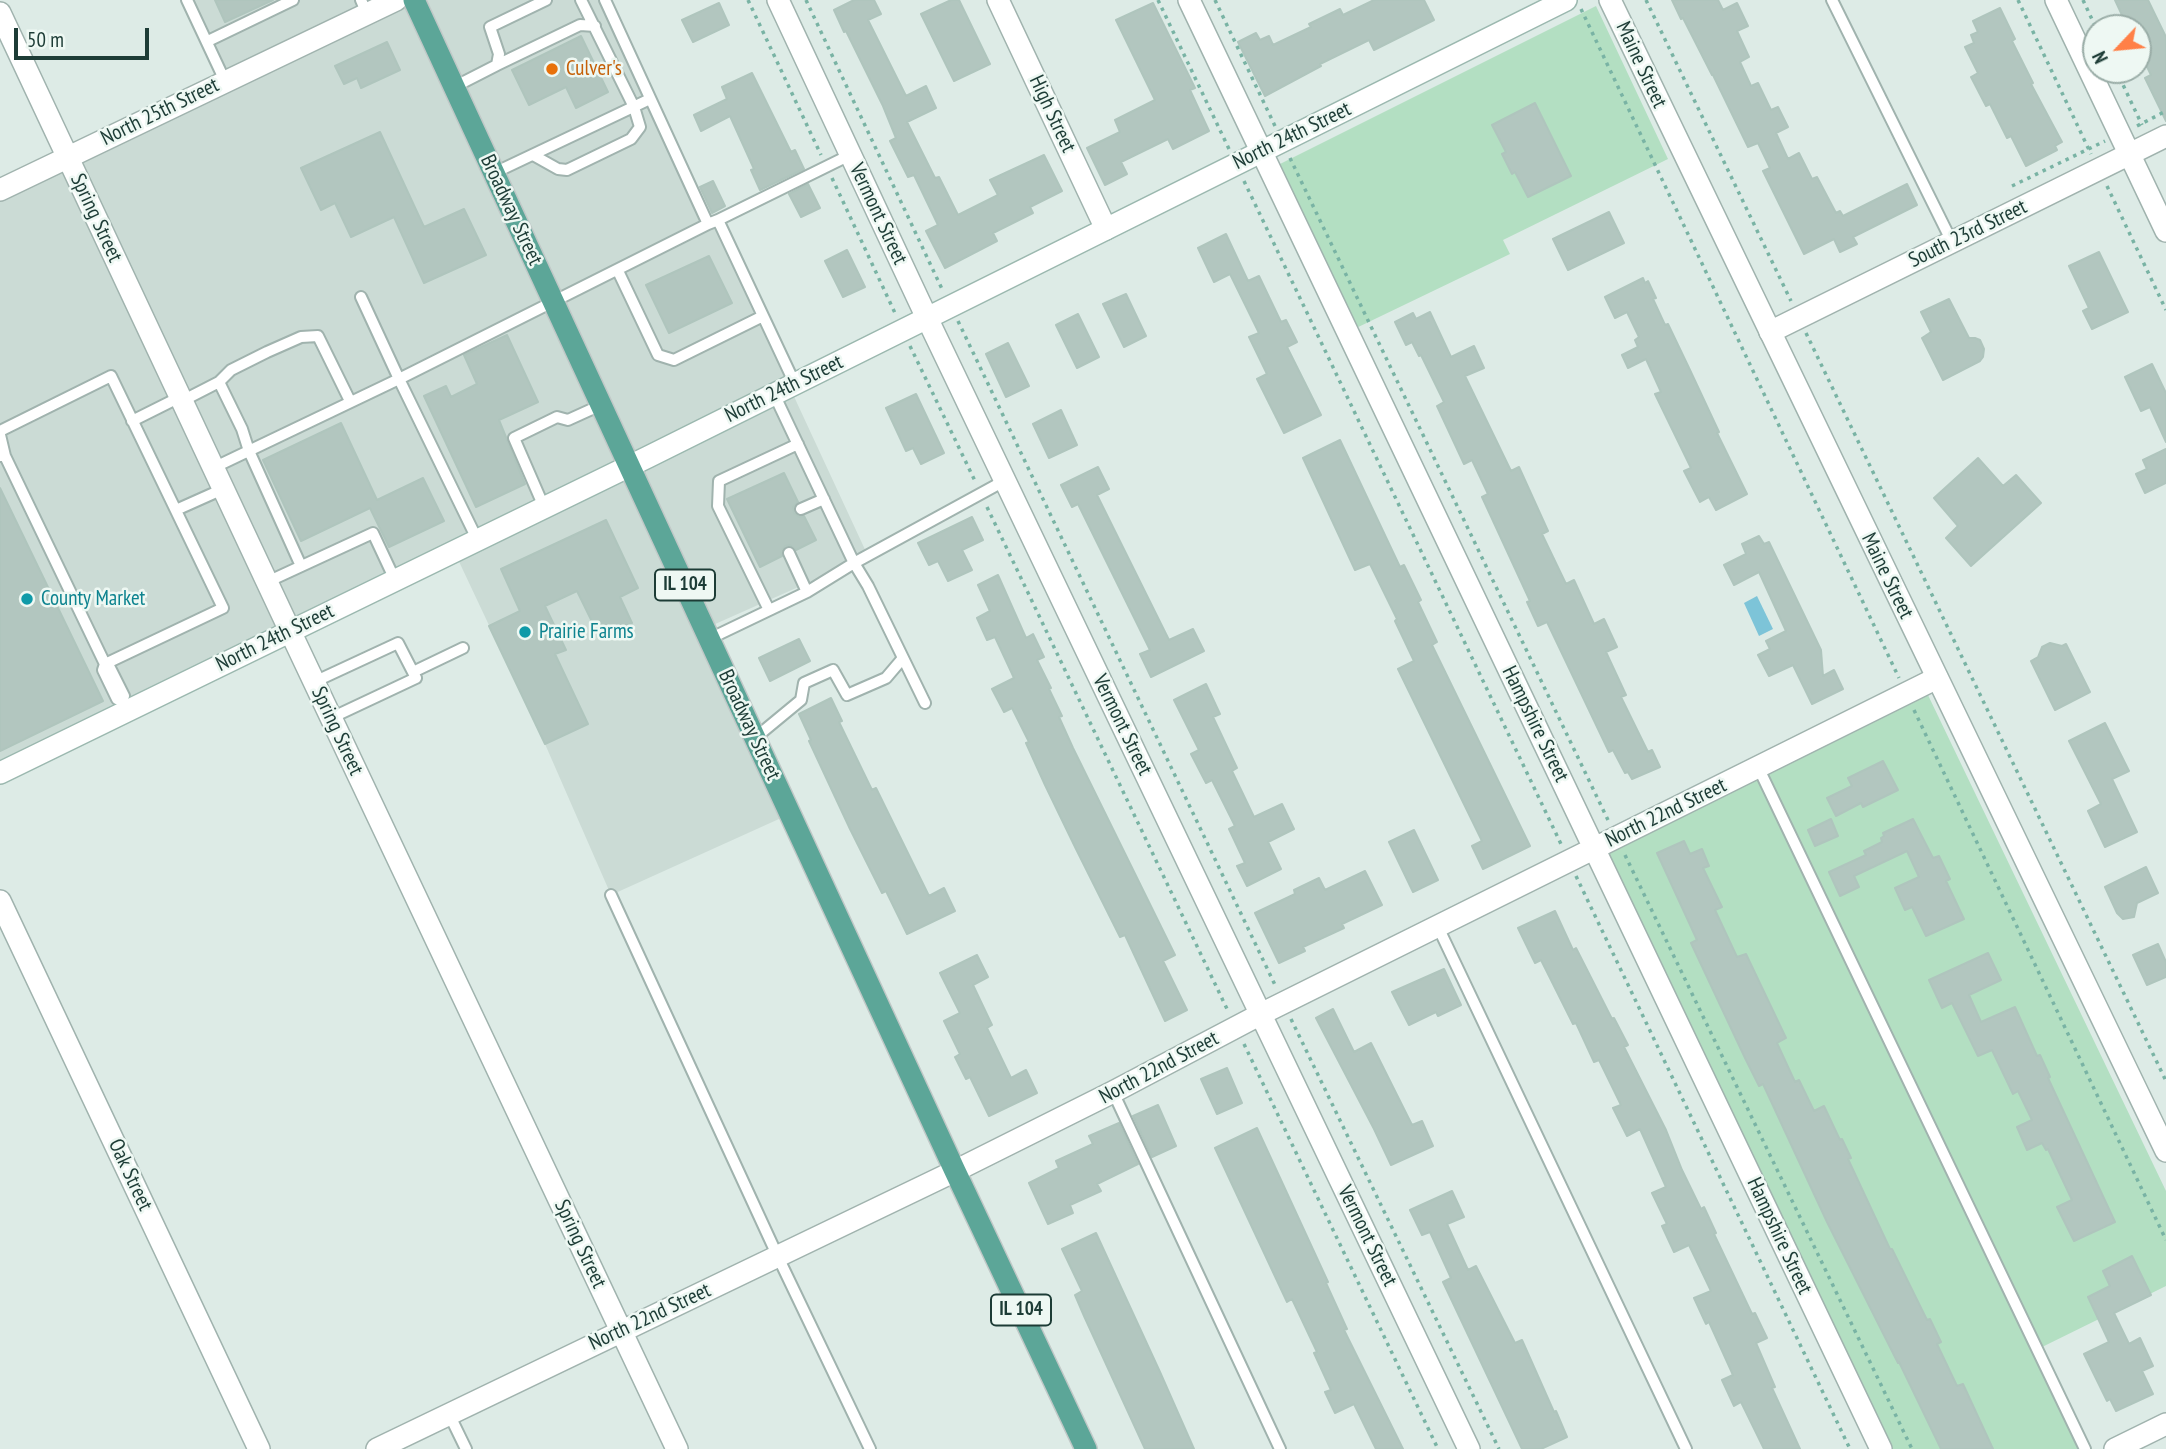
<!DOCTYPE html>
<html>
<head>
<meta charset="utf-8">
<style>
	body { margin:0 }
	#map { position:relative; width:2166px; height:1449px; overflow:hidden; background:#ddebe6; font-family:"PT Sans Narrow",sans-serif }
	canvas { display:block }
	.north { position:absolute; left:2082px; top:14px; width:70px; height:70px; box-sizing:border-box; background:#eef8f3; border:2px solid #9aada7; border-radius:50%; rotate:244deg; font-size:19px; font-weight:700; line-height:28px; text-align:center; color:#1d3c36 }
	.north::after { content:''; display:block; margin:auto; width:24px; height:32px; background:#ff8047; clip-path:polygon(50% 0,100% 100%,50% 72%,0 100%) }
	.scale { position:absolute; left:14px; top:28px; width:135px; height:32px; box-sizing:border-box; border:4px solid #1d3c36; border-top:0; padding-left:9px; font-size:21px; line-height:24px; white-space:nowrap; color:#1d3c36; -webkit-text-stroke:5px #eef8f3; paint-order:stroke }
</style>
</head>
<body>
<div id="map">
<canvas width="2166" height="1449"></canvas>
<div class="north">N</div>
<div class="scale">50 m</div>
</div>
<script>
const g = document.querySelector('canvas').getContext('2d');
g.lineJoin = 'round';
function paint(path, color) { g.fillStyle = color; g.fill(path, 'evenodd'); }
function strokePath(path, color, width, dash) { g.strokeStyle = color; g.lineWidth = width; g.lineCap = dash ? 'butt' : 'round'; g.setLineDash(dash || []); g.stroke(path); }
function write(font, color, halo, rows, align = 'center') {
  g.font = font + ' "PT Sans Narrow",sans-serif'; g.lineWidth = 5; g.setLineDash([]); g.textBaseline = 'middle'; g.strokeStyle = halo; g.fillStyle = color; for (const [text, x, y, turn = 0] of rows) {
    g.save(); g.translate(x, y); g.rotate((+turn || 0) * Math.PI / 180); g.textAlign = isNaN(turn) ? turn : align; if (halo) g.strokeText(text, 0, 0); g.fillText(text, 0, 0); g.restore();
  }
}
const built = new Path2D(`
	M 186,0 L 610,0 L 868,556 L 713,625 L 790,814 L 611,895 L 545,744 L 454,551 L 0,773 L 0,190 L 224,81 Z`);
const green = new Path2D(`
	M 1596,6 L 1668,159 L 1503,240 L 1510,254 L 1352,330 L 1274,167 Z
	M 1927,693 L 2166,1191 L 2166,1286 L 2038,1349 L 2085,1449 L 1891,1449 L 1606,854 Z`);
const water = new Path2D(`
	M 1757,596 L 1773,629 L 1759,636 L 1744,603 Z`);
const building = new Path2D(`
	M 215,0 L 273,0 L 225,22 Z
	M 854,0 L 874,0 L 881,14 L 868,20 L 906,96 L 926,86 L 936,108 L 907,122 L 935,178 L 939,177 L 958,215 L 998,195 L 990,180 L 1044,155 L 1062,191 L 1030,207 L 1033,213 L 993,233 L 997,241 L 945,268 L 926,231 L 938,225 L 914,175 L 908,177 L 890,141 L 896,138 L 883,106 L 846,31 L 844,32 L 834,10 Z
	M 951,0 L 959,0 L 990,64 L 954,81 L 921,14 Z
	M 1374,0 L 1424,0 L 1434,20 L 1374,50 L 1369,40 L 1320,64 L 1321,66 L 1265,96 L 1238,42 L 1256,33 L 1260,40 L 1269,36 L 1273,45 L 1311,27 L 1309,24 L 1340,9 L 1343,15 Z
	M 1672,0 L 1718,0 L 1723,10 L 1737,3 L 1748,26 L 1737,31 L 1749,57 L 1740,62 L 1751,86 L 1758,83 L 1771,110 L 1778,107 L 1788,127 L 1776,133 L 1788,159 L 1799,153 L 1812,179 L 1817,177 L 1836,213 L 1840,211 L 1843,216 L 1907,184 L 1917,205 L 1853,237 L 1857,244 L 1840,252 L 1834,239 L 1804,254 L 1763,171 L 1770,168 L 1758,143 L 1748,147 L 1713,75 L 1712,75 L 1683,18 L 1681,19 Z
	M 2115,0 L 2148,0 L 2166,37 L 2166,121 L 2145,78 L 2151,75 L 2138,48 L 2138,28 L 2128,28 Z
	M 719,3 L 729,25 L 693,42 L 682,20 Z
	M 1153,3 L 1195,88 L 1190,90 L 1209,131 L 1173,149 L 1168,139 L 1121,162 L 1127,174 L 1105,185 L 1087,148 L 1120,132 L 1115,120 L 1155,100 L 1116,20 Z
	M 2000,8 L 2015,39 L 2012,41 L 2033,83 L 2031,84 L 2062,142 L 2055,146 L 2057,150 L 2026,166 L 2011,136 L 2007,138 L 1990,104 L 1986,106 L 1971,77 L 1978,73 L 1965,47 L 1974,43 L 1971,35 L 1978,32 L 1973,21 Z
	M 581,36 L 608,92 L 576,108 L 566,87 L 529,105 L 512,70 Z
	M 387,42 L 400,70 L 361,88 L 357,78 L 344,84 L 335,66 Z
	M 752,73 L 791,152 L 795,150 L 804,169 L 760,190 L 751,170 L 754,169 L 730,116 L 701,131 L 694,115 L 727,99 L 722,87 Z
	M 1535,103 L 1571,176 L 1528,197 L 1515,172 L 1512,174 L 1502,154 L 1506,152 L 1492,125 Z
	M 380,132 L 424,227 L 464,209 L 486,255 L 424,283 L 394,217 L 351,237 L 335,203 L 321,210 L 301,168 Z
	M 713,181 L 725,206 L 712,213 L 700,187 Z
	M 808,184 L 820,208 L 801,217 L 789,194 Z
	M 1609,212 L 1624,243 L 1568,270 L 1553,239 Z
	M 1226,234 L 1248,281 L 1259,276 L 1281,322 L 1286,320 L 1297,342 L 1287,347 L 1321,415 L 1284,433 L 1257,379 L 1267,374 L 1249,337 L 1259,333 L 1230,274 L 1214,282 L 1198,248 Z
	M 847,250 L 865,287 L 843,297 L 825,261 Z
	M 2099,252 L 2128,312 L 2092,329 L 2083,311 L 2089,308 L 2069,266 Z
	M 709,256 L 732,303 L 669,333 L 646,285 Z
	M 1643,278 L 1645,283 L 1648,281 L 1656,298 L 1653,299 L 1665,325 L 1668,324 L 1690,370 L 1719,432 L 1717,433 L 1747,494 L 1716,510 L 1709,497 L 1700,502 L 1684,471 L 1691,468 L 1655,394 L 1661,392 L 1646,359 L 1628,368 L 1622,355 L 1638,347 L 1635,340 L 1639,337 L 1627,312 L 1615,318 L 1605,297 Z
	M 1126,294 L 1146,336 L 1124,347 L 1103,304 Z
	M 1949,299 L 1969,338 L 1975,338 L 1980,340 L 1984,349 L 1983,357 L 1980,361 L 1943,380 L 1922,338 L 1931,332 L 1921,312 Z
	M 1430,312 L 1451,357 L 1474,346 L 1484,368 L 1465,376 L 1511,471 L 1519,467 L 1548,531 L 1542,534 L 1566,584 L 1574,580 L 1594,624 L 1604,619 L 1617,647 L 1606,652 L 1626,695 L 1621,697 L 1648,752 L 1652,750 L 1660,767 L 1632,779 L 1628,772 L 1625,773 L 1613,750 L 1609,752 L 1547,622 L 1538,626 L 1527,602 L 1530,601 L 1482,497 L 1488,494 L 1472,460 L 1464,464 L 1437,406 L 1444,402 L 1421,355 L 1419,356 L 1412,342 L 1406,345 L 1395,322 L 1413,313 L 1416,319 Z
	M 1078,314 L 1099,357 L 1077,368 L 1056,325 Z
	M 507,335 L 538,402 L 499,420 L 525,484 L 476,507 L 424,396 L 446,386 L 451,397 L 477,384 L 464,355 Z
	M 1008,343 L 1029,386 L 1006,397 L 986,354 Z
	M 2152,364 L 2166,393 L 2166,442 L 2150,407 L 2141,411 L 2125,377 Z
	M 916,394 L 944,453 L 921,464 L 913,448 L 906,451 L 886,408 Z
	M 1061,410 L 1077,445 L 1049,458 L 1033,424 Z
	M 341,423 L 377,500 L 423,478 L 444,521 L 389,547 L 370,508 L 301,541 L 263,460 Z
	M 1340,440 L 1400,567 L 1404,565 L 1421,600 L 1418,602 L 1437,642 L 1432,645 L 1530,846 L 1483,869 L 1472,846 L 1482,841 L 1398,669 L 1414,661 L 1395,621 L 1397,619 L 1370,564 L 1355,570 L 1303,458 Z
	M 2166,449 L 2166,483 L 2145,493 L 2136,474 L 2147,469 L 2143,460 Z
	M 1978,458 L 2003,486 L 2016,475 L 2041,503 L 1971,566 L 1946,538 L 1958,526 L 1934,498 Z
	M 1098,467 L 1109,489 L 1097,495 L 1169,640 L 1193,629 L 1204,651 L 1151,677 L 1140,654 L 1150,650 L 1078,504 L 1072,507 L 1061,485 Z
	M 784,473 L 798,502 L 793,507 L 794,513 L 799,517 L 804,516 L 816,540 L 796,550 L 790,545 L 785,546 L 781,552 L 782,556 L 760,567 L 727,499 Z
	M 0,488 L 103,701 L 0,751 Z
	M 972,517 L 983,540 L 962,550 L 972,570 L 948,581 L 938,561 L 929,565 L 918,543 Z
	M 606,520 L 638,588 L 620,597 L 632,623 L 600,638 L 577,591 L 545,606 L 566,650 L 555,654 L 588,724 L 545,744 L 489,626 L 520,611 L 501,569 Z
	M 1759,536 L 1764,544 L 1769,542 L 1821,650 L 1823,676 L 1834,670 L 1843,689 L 1812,704 L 1793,665 L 1769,676 L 1758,655 L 1770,649 L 1766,641 L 1786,631 L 1759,572 L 1734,585 L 1724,565 L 1746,554 L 1742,544 Z
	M 998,575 L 1026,638 L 1033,634 L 1044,657 L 1037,660 L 1051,688 L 1049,689 L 1062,716 L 1059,717 L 1073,748 L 1175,955 L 1163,961 L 1187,1010 L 1165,1021 L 1125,935 L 1120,937 L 1076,849 L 1045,785 L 1026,743 L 1029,742 L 1012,708 L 1004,712 L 992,689 L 1014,678 L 995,637 L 987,640 L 977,618 L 990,611 L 978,585 Z
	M 799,639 L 810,661 L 770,681 L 759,658 Z
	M 2050,643 L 2062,646 L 2066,644 L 2090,692 L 2055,710 L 2031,661 L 2038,657 L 2042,647 Z
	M 1206,684 L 1220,714 L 1213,717 L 1237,768 L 1232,771 L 1254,817 L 1282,804 L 1294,829 L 1268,842 L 1281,869 L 1247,886 L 1237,866 L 1245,863 L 1229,829 L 1235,826 L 1212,780 L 1206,783 L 1191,754 L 1199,750 L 1174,700 Z
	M 831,698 L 842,721 L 839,722 L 872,790 L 876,788 L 929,896 L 944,888 L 955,911 L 907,934 L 886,891 L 882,893 L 850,829 L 809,741 L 811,740 L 799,714 Z
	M 2105,723 L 2129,771 L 2112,779 L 2137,832 L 2105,847 L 2088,811 L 2101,804 L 2069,741 Z
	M 1883,761 L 1898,790 L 1863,807 L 1861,803 L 1836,816 L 1827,798 L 1852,786 L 1848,778 Z
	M 1831,819 L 1838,836 L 1815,846 L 1808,830 Z
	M 1913,819 L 1933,858 L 1939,856 L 1950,879 L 1946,881 L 1964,919 L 1926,936 L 1912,907 L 1905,910 L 1895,888 L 1919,877 L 1907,851 L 1854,876 L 1859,887 L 1840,896 L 1829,872 L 1866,855 L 1864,851 L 1882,842 L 1881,838 L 1884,836 L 1883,833 Z
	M 1414,830 L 1438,880 L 1413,892 L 1389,842 Z
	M 1684,841 L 1690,854 L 1702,849 L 1709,866 L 1703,868 L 1722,907 L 1715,910 L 1737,957 L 1746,954 L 1786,1038 L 1777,1043 L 1795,1082 L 1799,1080 L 1814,1111 L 1824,1106 L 1840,1140 L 1842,1139 L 1851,1158 L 1848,1159 L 1890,1249 L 1892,1249 L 1927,1320 L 1930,1319 L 1941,1342 L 1937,1344 L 1957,1386 L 1963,1384 L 1993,1449 L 1941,1449 L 1899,1362 L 1898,1363 L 1827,1222 L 1763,1084 L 1759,1086 L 1745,1058 L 1691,943 L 1697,940 L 1657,853 Z
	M 2146,867 L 2158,893 L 2137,903 L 2134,917 L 2123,919 L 2117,913 L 2105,887 Z
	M 1365,871 L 1382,905 L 1342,924 L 1344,928 L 1303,947 L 1305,951 L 1279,963 L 1255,913 L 1295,894 L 1294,890 L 1319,878 L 1325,890 Z
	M 1555,911 L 1573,950 L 1576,948 L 1612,1019 L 1614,1018 L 1628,1045 L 1624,1047 L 1666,1130 L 1682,1170 L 1701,1209 L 1704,1207 L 1716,1233 L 1714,1234 L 1752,1314 L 1755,1313 L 1767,1338 L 1756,1343 L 1775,1387 L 1772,1388 L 1800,1449 L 1764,1449 L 1741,1402 L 1734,1406 L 1722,1380 L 1733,1375 L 1709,1322 L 1706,1324 L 1694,1298 L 1711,1291 L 1689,1245 L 1674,1252 L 1662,1226 L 1667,1224 L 1652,1193 L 1666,1187 L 1640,1129 L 1627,1136 L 1613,1108 L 1621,1105 L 1599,1060 L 1594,1062 L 1576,1023 L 1573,1024 L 1541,960 L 1535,963 L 1518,928 Z
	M 2158,944 L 2166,962 L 2166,977 L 2147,985 L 2133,955 Z
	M 1988,953 L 2001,980 L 1969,995 L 1981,1022 L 2015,1007 L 2037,1056 L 2040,1055 L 2050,1077 L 2048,1078 L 2115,1222 L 2074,1241 L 2057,1207 L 2072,1200 L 2048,1149 L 2046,1150 L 2042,1143 L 2027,1150 L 2017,1127 L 2032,1120 L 2018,1091 L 2013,1094 L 1992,1050 L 1978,1056 L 1952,1003 L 1942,1008 L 1929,980 Z
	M 977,955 L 988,977 L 973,985 L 992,1025 L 987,1028 L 1011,1078 L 1026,1070 L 1037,1093 L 989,1116 L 970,1077 L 966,1079 L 955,1057 L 960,1054 L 944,1021 L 960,1013 L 940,973 Z
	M 1444,969 L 1461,1005 L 1438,1016 L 1436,1012 L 1409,1025 L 1392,992 Z
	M 1333,1009 L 1354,1052 L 1371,1043 L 1412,1125 L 1422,1121 L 1433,1146 L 1391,1165 L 1374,1129 L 1316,1018 Z
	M 1227,1068 L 1242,1103 L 1217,1114 L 1201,1079 Z
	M 1158,1105 L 1176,1146 L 1152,1157 L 1133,1116 Z
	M 1119,1123 L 1138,1164 L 1097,1184 L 1101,1191 L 1070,1205 L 1073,1213 L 1048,1224 L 1029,1183 L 1059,1168 L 1056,1161 L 1093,1144 L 1089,1136 Z
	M 1257,1128 L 1328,1282 L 1326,1283 L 1347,1329 L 1344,1330 L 1403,1449 L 1376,1449 L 1354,1404 L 1335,1413 L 1325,1392 L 1331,1390 L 1314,1353 L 1317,1352 L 1292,1299 L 1287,1302 L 1215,1148 Z
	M 1452,1191 L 1464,1217 L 1447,1224 L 1468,1270 L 1476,1266 L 1515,1343 L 1522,1340 L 1554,1412 L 1556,1411 L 1567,1437 L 1541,1449 L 1522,1449 L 1443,1282 L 1451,1278 L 1430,1232 L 1422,1235 L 1410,1210 Z
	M 1096,1233 L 1160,1372 L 1194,1449 L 1145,1449 L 1084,1316 L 1075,1295 L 1082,1291 L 1062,1249 Z
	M 2132,1256 L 2151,1295 L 2114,1313 L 2129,1344 L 2140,1338 L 2153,1366 L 2142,1371 L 2153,1394 L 2116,1411 L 2110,1399 L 2107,1401 L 2084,1354 L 2109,1342 L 2088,1297 L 2110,1286 L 2103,1271 Z`);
const path = new Path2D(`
	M 748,0 L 821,155
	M 806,0 L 942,289
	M 1158,0 L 1229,149
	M 1215,0 L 1275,126
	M 1646,0 L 1791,301
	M 2018,0 L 2091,154
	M 2083,0 L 2096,28
	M 1581,9 L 1899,678
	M 2116,70 L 2142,125
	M 2137,126 L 2166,111
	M 1290,158 L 1608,820
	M 832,178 L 895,313
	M 1244,181 L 1561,844
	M 2012,186 L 2105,141
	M 2107,186 L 2166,310
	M 958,321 L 1276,987
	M 1806,333 L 2166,1081
	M 910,346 L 975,481
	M 987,507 L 1228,1011
	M 1914,710 L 2166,1240
	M 1625,855 L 1912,1449
	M 1576,876 L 1850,1449
	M 1291,1019 L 1499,1449
	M 1244,1044 L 1438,1449`);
const service = new Path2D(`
	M 187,0 L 225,81
	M 361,0 L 367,14
	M 605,0 L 708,224
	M 1832,0 L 1952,242
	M 208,41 L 293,0
	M 497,65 L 580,25 L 595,26
	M 454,87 L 497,65 L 499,54 L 490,27 L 546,0
	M 533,155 L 558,169 L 567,170 L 631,139 L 640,127 L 634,107 L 581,0
	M 494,173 L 650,99
	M 718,220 L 850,155
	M 618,271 L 658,355 L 674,360 L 763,316
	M 219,382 L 231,370 L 267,352 L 301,337 L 318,336 L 350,401
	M 182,401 L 219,382 L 242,429 L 249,451 L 301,566
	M 132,421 L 180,397
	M 0,431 L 111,376 L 223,608 L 105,664
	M 0,435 L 5,456
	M 0,456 L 5,456 L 105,664 L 109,666 L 124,696 L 122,701
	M 213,468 L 399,379 L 361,297
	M 544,507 L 514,438 L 557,417 L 568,420 L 601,405
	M 801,509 L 824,499
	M 176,510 L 223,489
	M 477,539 L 399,379 L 708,224 L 718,220 L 795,384
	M 789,553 L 807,592
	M 267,582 L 373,533 L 395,580
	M 769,610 L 718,506 L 719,481 L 798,444
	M 709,639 L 807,592 L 854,563 L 774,394
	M 105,664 L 103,670 L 117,699 L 122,701 L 125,706
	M 413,672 L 463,648
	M 314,682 L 398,643 L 416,678 L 331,718
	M 925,703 L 868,586 L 854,563 L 1004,481
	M 755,738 L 801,700 L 804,683 L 833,670 L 847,695 L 886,678 L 903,658
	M 1758,767 L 2085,1449
	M 611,895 L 778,1257 L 870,1449
	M 1438,927 L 1686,1449
	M 1113,1092 L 1280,1449
	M 449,1414 L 466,1449`);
const minor = new Path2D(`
	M 778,0 L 927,318 L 1469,1449
	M 998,0 L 1106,229
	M 1189,0 L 1881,1449
	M 2056,0 L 2166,231
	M 0,13 L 290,631 L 677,1449
	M 0,190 L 396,0
	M 1770,332 L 2166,136
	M 0,901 L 259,1449
	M 377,1449 L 955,1171 L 1113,1092 L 1261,1014 L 1937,678
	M 2115,1449 L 2166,1424`);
const tertiary = new Path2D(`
	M 1610,0 L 2166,1151`);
const secondary = new Path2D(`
	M 0,773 L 648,457 L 1566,0`);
const primary = new Path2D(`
	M 414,0 L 955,1171 L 1086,1449`);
const markers = [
	[552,69,7,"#e8710a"],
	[27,599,7,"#0f9aa8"],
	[525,632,7,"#0f9aa8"]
];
const shields = [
	[685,585,60],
	[1021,1310,60]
];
const shieldNames = [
	["IL 104",685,585],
	["IL 104",1021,1310]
];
const streetNames = [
	["Maine Street",1641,65,65],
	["North 25th Street",160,112,-26],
	["High Street",1052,114,65],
	["North 24th Street",1292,136,-26],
	["Broadway Street",511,210,65],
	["Vermont Street",878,214,65],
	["Spring Street",96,218,65],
	["South 23rd Street",1968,234,-26],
	["North 24th Street",784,389,-26],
	["Maine Street",1887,576,64],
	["North 24th Street",275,638,-26],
	["Hampshire Street",1535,724,64],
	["Broadway Street",749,725,65],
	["Vermont Street",1122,725,64],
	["Spring Street",337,731,65],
	["North 22nd Street",1666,813,-26],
	["North 22nd Street",1159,1068,-28],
	["Oak Street",130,1175,65],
	["Vermont Street",1367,1236,64],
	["Hampshire Street",1779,1236,65],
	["Spring Street",580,1244,65],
	["North 22nd Street",650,1317,-25]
];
const foodNames = [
	["Culver's",566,69]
];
const cultureNames = [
	["County Market",41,599],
	["Prairie Farms",539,632]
];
paint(built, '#cbdbd5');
paint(green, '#b3dfc2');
paint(water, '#7dc4d8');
paint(building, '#b2c6bf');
strokePath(building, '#afc5bd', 2);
strokePath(service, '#a0b3ae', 14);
strokePath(minor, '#a0b3ae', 24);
strokePath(tertiary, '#a0b3ae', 24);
strokePath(secondary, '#9bb8af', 24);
strokePath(primary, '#c0c8c7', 24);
strokePath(path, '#79b3a4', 3.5, [3.5, 5]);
strokePath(service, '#fff', 10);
strokePath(minor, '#fff', 21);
strokePath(tertiary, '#fff', 21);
strokePath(secondary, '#fff', 21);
strokePath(primary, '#5ca698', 21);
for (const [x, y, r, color] of markers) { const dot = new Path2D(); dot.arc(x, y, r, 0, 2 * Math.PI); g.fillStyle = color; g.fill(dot); strokePath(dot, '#eef8f3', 2.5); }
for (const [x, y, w] of shields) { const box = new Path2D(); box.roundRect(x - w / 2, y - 15.5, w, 31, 5); g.fillStyle = '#eef8f3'; g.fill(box); strokePath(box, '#1d3c36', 2); }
write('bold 19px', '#1d3c36', null, shieldNames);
write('21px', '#1d3c36', '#eef8f3', streetNames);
write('21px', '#c56008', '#eef8f3', foodNames, 'left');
write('21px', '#0d838f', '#eef8f3', cultureNames, 'left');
</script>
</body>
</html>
